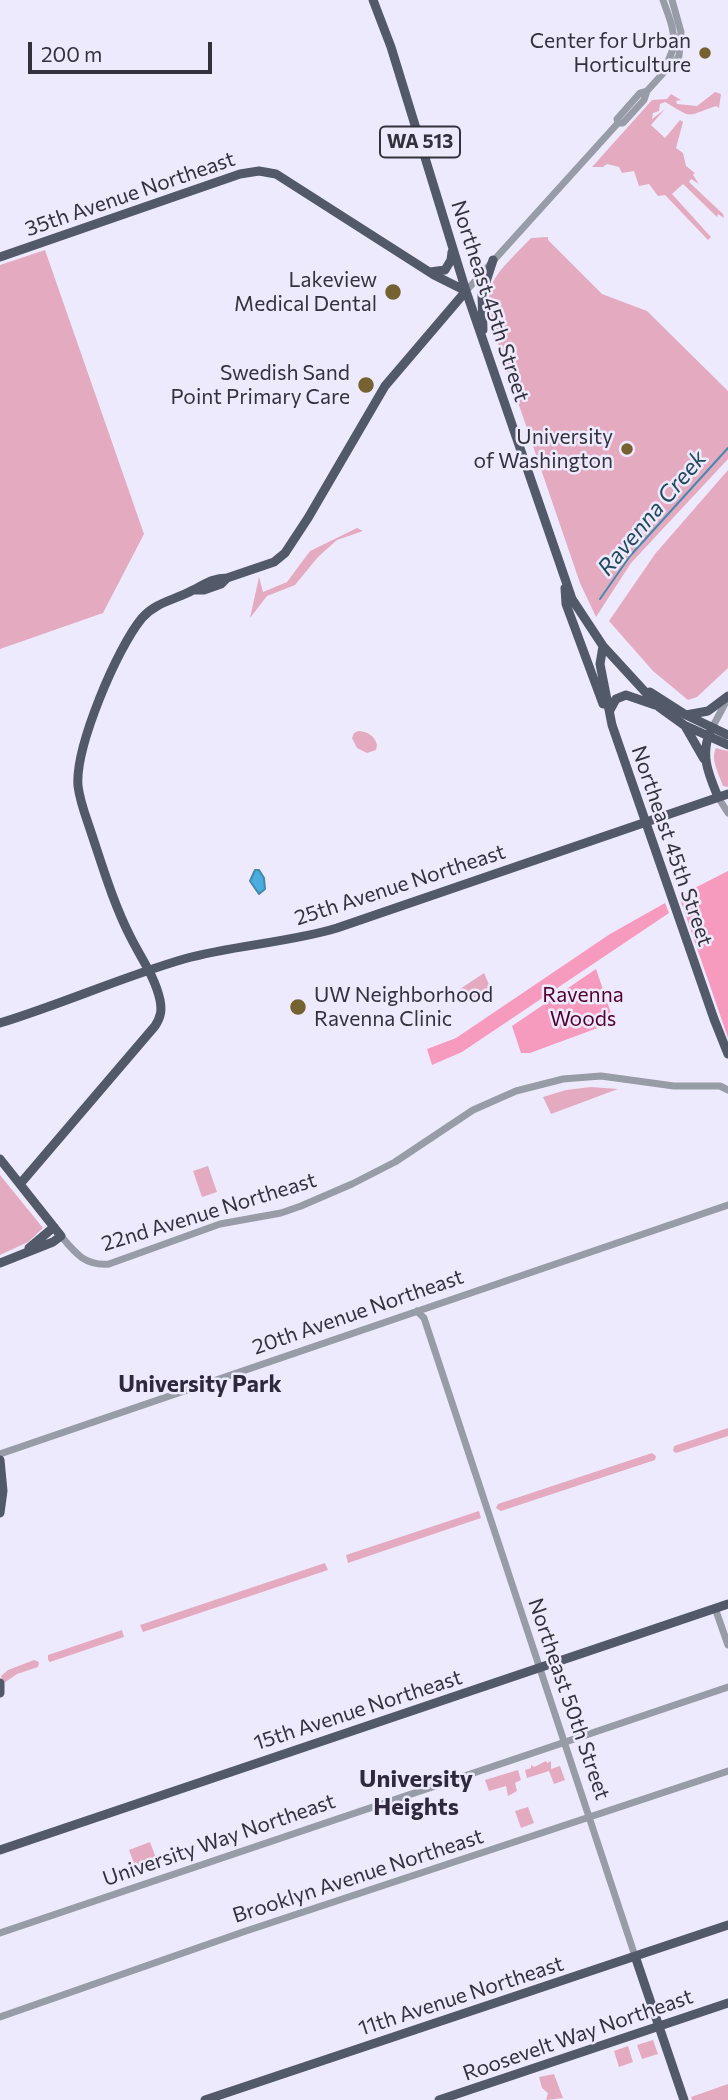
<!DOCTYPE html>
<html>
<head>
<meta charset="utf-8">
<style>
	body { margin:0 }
	#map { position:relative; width:728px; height:2100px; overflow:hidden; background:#eeeafe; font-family:Commissioner,sans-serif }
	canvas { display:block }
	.scale { position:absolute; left:28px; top:42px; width:184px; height:32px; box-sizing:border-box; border:4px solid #33313a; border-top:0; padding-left:9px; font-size:21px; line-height:24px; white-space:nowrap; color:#33313a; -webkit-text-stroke:5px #eeeafe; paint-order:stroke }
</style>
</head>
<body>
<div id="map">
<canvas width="728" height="2100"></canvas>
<div class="scale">200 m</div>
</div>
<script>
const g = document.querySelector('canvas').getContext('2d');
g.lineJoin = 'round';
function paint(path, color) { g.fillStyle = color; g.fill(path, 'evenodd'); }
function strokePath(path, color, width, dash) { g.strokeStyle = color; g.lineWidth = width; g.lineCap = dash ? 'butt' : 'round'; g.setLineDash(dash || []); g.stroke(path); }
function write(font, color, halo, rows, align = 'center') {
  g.font = font + ' Commissioner,sans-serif'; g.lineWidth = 5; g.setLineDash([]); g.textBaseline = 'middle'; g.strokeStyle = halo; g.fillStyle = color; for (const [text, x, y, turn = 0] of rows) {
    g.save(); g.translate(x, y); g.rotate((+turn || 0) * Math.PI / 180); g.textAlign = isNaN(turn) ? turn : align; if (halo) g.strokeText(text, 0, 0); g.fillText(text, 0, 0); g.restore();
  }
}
const green = new Path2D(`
	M 715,92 L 721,94 L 719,108 L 716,106 C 684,117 694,119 665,102 L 660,104 L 659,111 L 653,113 L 652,119 L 665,109 L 651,125 L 665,138 L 680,120 L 683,122 L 676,148 L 683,153 L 686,166 L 695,173 L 693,175 L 699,184 L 691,179 L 689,182 L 723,214 L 724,218 L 718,214 L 717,217 L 683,184 L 672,194 L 711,237 L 708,240 L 665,195 L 658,196 L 649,184 L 639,186 L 634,171 L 622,173 L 619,167 L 607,164 L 603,167 L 592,167 L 652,100 L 667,99 L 671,94 L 681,100 L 676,101 L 677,104 L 697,106 Z
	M 548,237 L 548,240 L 602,294 L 647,311 L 728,391 L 728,459 L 631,563 L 596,617 L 580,583 L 499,347 C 481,283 486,285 531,238 Z
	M 45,250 L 144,534 L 103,613 L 0,649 L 0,265 Z
	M 728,470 L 728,668 L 697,697 L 688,700 L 653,671 L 609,621 L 655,554 Z
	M 357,528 L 363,531 L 337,540 L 318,557 L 295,585 L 267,596 L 250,618 L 259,577 L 263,592 L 287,582 L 310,551 Z
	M 358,731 C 367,731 375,736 377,745 L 376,750 L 367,753 L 357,748 L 352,738 L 354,733 Z
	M 716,748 L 728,751 L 728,787 L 723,786 C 719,774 710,759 716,748 Z
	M 484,973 L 490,987 L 469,1001 L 460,989 Z
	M 591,1087 L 618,1089 L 551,1114 L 543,1097 L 566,1090 Z
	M 208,1166 L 217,1192 L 202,1197 L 193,1171 Z
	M 0,1175 L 43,1228 L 28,1242 L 0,1255 Z
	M 728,1428 L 728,1436 L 676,1453 L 673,1451 L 674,1446 Z
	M 652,1453 L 656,1456 L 655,1460 L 501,1511 L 496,1508 L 498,1504 Z
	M 479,1511 L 481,1518 L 348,1563 L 346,1555 Z
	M 325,1563 L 328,1570 L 143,1632 L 140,1625 Z
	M 122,1630 L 124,1637 L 50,1662 L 48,1660 L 48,1655 Z
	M 34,1660 L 39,1662 L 38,1667 L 17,1674 L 4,1683 L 1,1676 L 8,1670 Z
	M 546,1761 L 547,1763 L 551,1761 L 551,1769 L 560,1766 L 565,1780 L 554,1784 L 549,1771 L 527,1778 L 525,1770 L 531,1768 L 531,1765 L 534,1767 Z
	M 518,1770 L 521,1780 L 515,1783 L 517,1791 L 508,1796 L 506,1786 L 489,1791 L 485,1780 Z
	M 528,1807 L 534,1823 L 521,1828 L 515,1811 Z
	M 150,1842 L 159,1866 L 138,1874 L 129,1850 Z
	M 653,2040 L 658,2054 L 642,2059 L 637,2045 Z
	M 628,2046 L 633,2062 L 619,2067 L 614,2051 Z
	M 554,2074 L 563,2098 L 546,2100 L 548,2093 L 542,2088 L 539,2077 Z
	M 728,2084 L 728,2100 L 692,2100 L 691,2097 Z`);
const forest = new Path2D(`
	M 728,871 L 728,1038 L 679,896 Z
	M 665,903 L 669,913 L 462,1052 L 432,1065 L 427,1049 L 456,1038 L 610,934 Z
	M 596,969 L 614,1022 L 530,1053 L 521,1053 L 512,1026 Z`);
const water = new Path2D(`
	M 255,870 L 259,870 L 264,878 L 265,889 L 259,894 L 250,881 Z`);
const stream = new Path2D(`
	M 600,599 L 630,556 L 728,448`);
const minor = new Path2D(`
	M 663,0 C 668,15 676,31 673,47 C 672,56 666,61 666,70
	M 618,123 L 623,123 L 644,100 L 647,91 L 666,70 L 671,68 L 679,56 L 681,32 L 672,0
	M 466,291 L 618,123 L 617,119 L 640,93 L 647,91
	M 712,728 L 728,698
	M 718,797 L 728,813
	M 61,1236 C 75,1253 85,1266 109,1264 L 220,1224 L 281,1213 L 301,1206 L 352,1184 L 395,1162 L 473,1110 L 516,1091 L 563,1079 L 601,1076 L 674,1086 L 720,1086 L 728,1090
	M 417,1311 L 424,1318 L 635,1956
	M 0,1454 L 728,1205
	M 715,1608 L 728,1645
	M 0,1933 L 728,1687
	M 0,2017 L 243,1932 L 728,1771`);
const major = new Path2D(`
	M 373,0 L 391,47 L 466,291 L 572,599 L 603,646 L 659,707 L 684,725 L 728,745
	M 0,257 L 240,174 L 259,171 L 276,174 L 434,275 L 466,291
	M 430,272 L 445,270 L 451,260 L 452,252
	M 483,330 L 482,294 L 493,260
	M 565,588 L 566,604 L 603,704
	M 194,590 L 204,590 L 221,584 L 227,578 L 274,562 L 285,553 L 308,518 L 385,386 L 466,291
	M 603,646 L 600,664 L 612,725 L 714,1019 L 728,1054
	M 650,692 L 686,715 L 728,735
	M 610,710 L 616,699 L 626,695 L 655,705
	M 686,715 L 708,711 L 728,696
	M 685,726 L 704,759
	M 710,732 C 700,756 709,775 718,797
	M 0,1023 C 62,1004 122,977 184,959 C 234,945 287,943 337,928 L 728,794
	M 0,1159 L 61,1236 L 53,1242 L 0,1263
	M 20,1184 L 155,1026 C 161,1017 162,1010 160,1000 C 155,977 141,958 131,938 C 114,905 103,868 91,832 C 86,817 80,802 78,786 C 75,747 117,648 142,618 C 156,602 175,600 193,590 C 205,584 213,578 227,578
	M 29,1248 L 54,1227
	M 0,1460 L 3,1491 L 0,1513
	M 0,1683 L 0,1693
	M 0,1850 L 728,1604
	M 635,1956 L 684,2100
	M 205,2100 L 728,1925
	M 439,2100 L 728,2003`);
const markers = [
	[705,53,7,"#766130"],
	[393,292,9,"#766130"],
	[366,385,9,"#766130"],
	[627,449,7,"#766130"],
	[298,1007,9,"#766130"]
];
const shields = [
	[420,142,80]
];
const shieldNames = [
	["WA 513",420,142]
];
const poiNames = [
	["Center for Urban",691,41],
	["Horticulture",691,65],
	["Lakeview",377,280],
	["Medical Dental",377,304],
	["Swedish Sand",350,373],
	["Point Primary Care",350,397],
	["University",613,437],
	["of Washington",613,461],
	["UW Neighborhood",314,995,"left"],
	["Ravenna Clinic",314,1019,"left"]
];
const streetNames = [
	["35th Avenue Northeast",130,194,-19],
	["Northeast 45th Street",490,301,72],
	["Northeast 45th Street",672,846,71],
	["25th Avenue Northeast",400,885,-18],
	["22nd Avenue Northeast",209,1212,-17],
	["20th Avenue Northeast",358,1312,-19],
	["Northeast 50th Street",569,1699,71],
	["15th Avenue Northeast",358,1710,-18],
	["University Way Northeast",219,1840,-19],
	["Brooklyn Avenue Northeast",358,1876,-18],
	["11th Avenue Northeast",461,1996,-18],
	["Roosevelt Way Northeast",578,2035,-19]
];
const parkNames = [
	["Ravenna",583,995],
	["Woods",583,1019]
];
const waterNames = [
	["Ravenna Creek",652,513,-50]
];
const neighbourhoodNames = [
	["University Park",200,1384]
];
const quarterNames = [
	["University",416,1779],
	["Heights",416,1807]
];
paint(green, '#e4abc0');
paint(forest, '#f79bbe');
paint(water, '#4aaddf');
strokePath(water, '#4388ae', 2);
strokePath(stream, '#4388ae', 2);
strokePath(minor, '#989ca6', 7);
strokePath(major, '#525a6a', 9);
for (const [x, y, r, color] of markers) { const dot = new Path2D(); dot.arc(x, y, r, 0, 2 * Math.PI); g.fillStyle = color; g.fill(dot); strokePath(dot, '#eeeafe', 2.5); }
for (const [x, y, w] of shields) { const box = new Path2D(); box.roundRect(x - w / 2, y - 15.5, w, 31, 5); g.fillStyle = '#eeeafe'; g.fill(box); strokePath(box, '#33313a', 2); }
write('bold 19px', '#33313a', null, shieldNames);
write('21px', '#33313a', '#eeeafe', poiNames, 'right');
write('21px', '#33313a', '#eeeafe', streetNames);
write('21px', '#53002d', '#eeeafe', parkNames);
write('italic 23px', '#20495f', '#eeeafe', waterNames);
write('bold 23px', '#2e293c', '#eeeafe', neighbourhoodNames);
write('bold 24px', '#2e293c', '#eeeafe', quarterNames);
</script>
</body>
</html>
